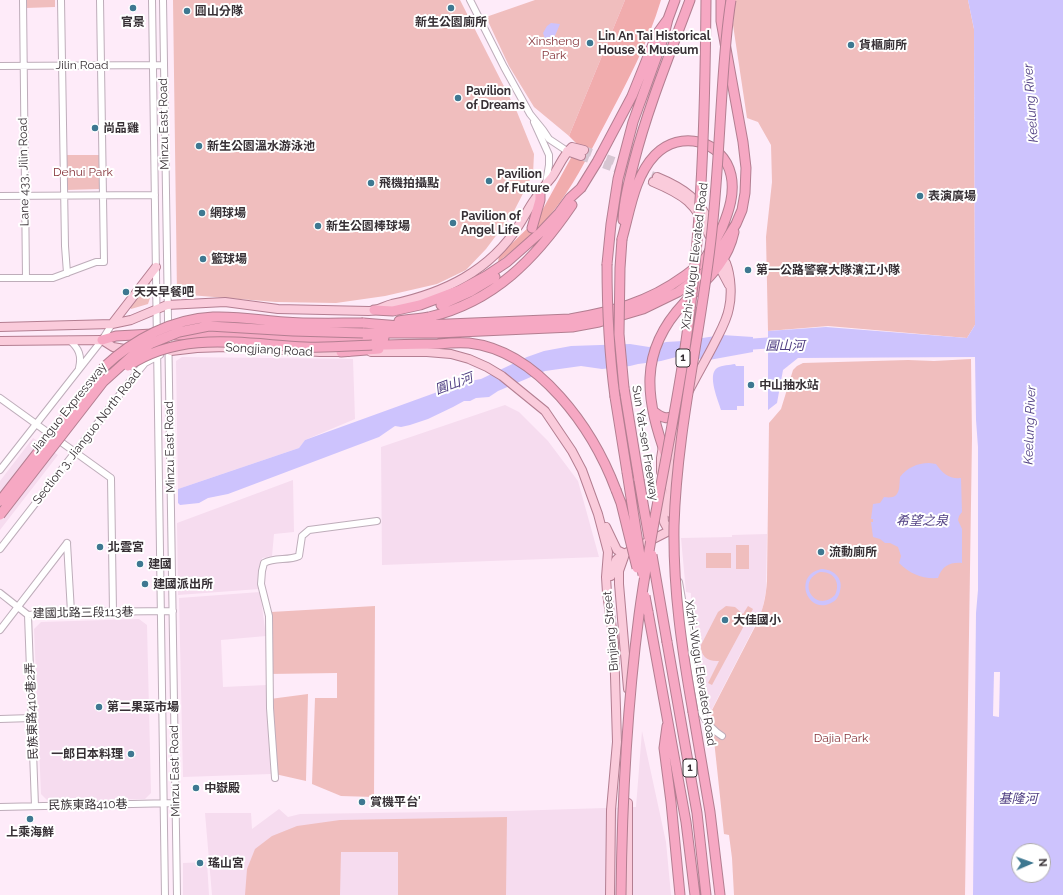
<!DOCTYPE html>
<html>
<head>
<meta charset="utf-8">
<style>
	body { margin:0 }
	#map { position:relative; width:1063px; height:895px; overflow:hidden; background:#feebf9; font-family:Raleway,sans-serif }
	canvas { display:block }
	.north { position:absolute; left:1011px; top:843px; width:40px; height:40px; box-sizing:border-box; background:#fff; border:1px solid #afacae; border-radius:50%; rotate:88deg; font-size:11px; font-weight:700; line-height:16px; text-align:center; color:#373035 }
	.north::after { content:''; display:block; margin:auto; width:14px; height:18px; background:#3e7891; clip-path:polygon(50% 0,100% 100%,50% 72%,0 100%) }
</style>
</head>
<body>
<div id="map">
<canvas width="1063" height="895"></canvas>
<div class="north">N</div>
</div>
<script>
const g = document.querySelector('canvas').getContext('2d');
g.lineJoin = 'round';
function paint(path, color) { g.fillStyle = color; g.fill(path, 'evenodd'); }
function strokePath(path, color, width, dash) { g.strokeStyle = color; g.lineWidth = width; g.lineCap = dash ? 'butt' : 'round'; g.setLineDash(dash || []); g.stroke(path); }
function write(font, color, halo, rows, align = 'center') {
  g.font = font + ' Raleway,"Noto Sans TC",sans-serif'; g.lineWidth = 4; g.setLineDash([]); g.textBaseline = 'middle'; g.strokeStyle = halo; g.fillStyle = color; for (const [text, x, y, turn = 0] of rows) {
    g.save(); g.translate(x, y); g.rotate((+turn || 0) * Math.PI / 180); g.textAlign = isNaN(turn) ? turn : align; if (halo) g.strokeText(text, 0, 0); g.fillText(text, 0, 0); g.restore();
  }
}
const built = new Path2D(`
	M 182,357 L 353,359 L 355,419 L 305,440 L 299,448 L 178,489 L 176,361 Z
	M 505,405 L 519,412 L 548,441 L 578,481 L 599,557 L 382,565 L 381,447 Z
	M 33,438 L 58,455 L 0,530 L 0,481 Z
	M 293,480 L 294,532 L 274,534 L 272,556 L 262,558 L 259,589 L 178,595 L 177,523 Z
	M 767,534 L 766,591 L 762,612 L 711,711 L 708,708 L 691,608 L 691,593 L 686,592 L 681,538 L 732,537 L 732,535 Z
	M 260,592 L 266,636 L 221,640 L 223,687 L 267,685 L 271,774 L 183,777 L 179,598 Z
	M 139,619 L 147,625 L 151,793 L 145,799 L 48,801 L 41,794 L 34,629 L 41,622 Z
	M 642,731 L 666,842 L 671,895 L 212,895 L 205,813 L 251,813 L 252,829 L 279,809 L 288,817 L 300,814 L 511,811 L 636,807 Z
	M 207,862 L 209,895 L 183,895 L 183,863 Z`);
const green = new Path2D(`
	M 26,0 L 55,0 L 55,7 L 26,8 Z
	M 173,0 L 460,0 L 517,112 L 534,154 L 533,174 L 513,213 L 486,249 L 466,270 L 437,284 L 385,296 L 336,303 L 276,302 L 177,294 Z
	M 535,0 L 625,0 L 569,136 L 534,107 L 509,66 L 486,17 Z
	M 735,0 L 968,0 L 974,29 L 975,325 L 967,338 L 828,326 L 768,331 L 766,237 L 772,182 L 771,145 L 758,122 L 747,118 L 733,25 Z
	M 66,155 L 100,155 L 100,189 L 66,190 Z
	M 150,281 L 151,295 L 148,304 L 131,309 L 129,306 Z
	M 971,359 L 972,438 L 965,895 L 734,895 L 732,858 L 729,835 L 724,834 L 711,712 L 757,623 C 763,610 766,597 767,581 L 769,423 L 781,409 L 793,370 L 797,366 L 803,363 L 908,360 L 934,361 Z
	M 736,545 L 749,545 L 749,569 L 736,569 Z
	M 706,553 L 731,553 L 731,568 L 706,568 Z
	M 375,606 L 374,797 L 341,796 L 312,784 L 315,698 L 337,698 L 337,673 L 269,674 L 271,612 Z
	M 726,606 L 735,607 L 743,614 L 748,606 L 753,609 L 712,685 L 708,683 L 719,661 C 708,662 700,656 701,645 L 718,612 Z
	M 308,694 L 306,781 L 275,774 L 270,699 Z
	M 507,817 L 506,895 L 398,895 L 398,852 L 341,852 L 340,895 L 245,895 L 247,869 L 255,849 L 272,836 L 297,826 L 340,820 Z`);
const forest = new Path2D(`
	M 625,0 L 661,0 C 648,44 626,84 605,124 C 591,150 578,177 561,201 C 544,225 521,244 498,262 L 499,256 L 538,218 L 578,145 L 569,136 Z`);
const water = new Path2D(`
	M 968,0 L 1063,0 L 1063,895 L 973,895 L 976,613 L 978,590 L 978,447 L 976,420 L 975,357 L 798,358 L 783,370 L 777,403 L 768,410 L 768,331 L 826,327 L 967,338 L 975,325 L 974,29 ZM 1019,851 L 1043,851 L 1043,875 L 1019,875 Z
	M 551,23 L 560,24 L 551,45 L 546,42 L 543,33 L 547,26 Z
	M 722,335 L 753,337 L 753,352 L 709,360 L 680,356 L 661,361 L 638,364 L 630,366 L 602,369 L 581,366 L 545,371 L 498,391 L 489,397 L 476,398 L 470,401 L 464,401 L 453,407 L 428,419 L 410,425 L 401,427 L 395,426 L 379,437 L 228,494 L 208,498 L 199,503 L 180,505 L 178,503 L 178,489 L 299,448 L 305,440 L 465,382 L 481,379 L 527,357 L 544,351 L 571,346 L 630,344 L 649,347 L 666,342 L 683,341 Z
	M 735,364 L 736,366 L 744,366 L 744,406 L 737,406 L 737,410 L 721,410 C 718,400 707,375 717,368 C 722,365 730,365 735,364 Z
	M 929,463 L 936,464 C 943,474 949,479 961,478 L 962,512 L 959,516 L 958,520 L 962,529 L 962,563 C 950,562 942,566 938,578 C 922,579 910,574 899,563 L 901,556 L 898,547 L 890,543 L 885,543 L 880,539 L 873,537 L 871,522 L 873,522 L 873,519 L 871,519 L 873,504 L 880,503 L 884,497 C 901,500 899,488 900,477 C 907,468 917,463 929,463 Z
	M 821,569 C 833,569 844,578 840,591 C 839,596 836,601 831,603 C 808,615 792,576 821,569 ZM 820,572 C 834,571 841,583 835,595 C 816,614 795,582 820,572 Z`);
const pier = new Path2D(`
	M 994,672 L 1000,672 L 999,717 L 993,716 Z`);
const river = new Path2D(`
	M 739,345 L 782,342`);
const majorTunnel = new Path2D(`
	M 584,150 L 657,177
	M 581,156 L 653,182`);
const minor = new Path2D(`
	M 23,0 L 26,278
	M 61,0 L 65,246 L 67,273
	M 152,0 L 165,895
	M 163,0 L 177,895
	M 470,0 L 504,67 L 530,114 L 543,130 L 549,139 L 567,151
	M 0,66 L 163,65
	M 534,122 L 549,155 L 549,165 L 546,183
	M 0,196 L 155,195
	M 0,278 L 53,278 L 96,262 L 104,262 L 100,0
	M 69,340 C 79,348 82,356 79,368
	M 0,398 L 111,478 L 113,612
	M 0,470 L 102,340 L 112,324
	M 67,543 L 71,612
	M 0,549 L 131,380 L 145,363 L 160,355
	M 679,582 L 702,714 C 707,723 712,730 722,736
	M 0,593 L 28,615 L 71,612 L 173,611
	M 28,615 L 35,806
	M 0,630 L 67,543
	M 0,719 L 32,718
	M 275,778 L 270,708 L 269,616 L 261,584 L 262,571 L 264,563 C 275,557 288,561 299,556 L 302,536 L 309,530 L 377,521
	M 0,807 L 176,803`);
const major = new Path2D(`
	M 567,151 L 581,156
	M 657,177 C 684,188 701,200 712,228
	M 653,182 C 684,195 696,203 709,235
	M 721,270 L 729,285
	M 112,324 L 156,267
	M 0,327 L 112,324 L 131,320 L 167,305 L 225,302 L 278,309 L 369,311 C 377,311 384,306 392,304 C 444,293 490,271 519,225 C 525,216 529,207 535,199 C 540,191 546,184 552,177 C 559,167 563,155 572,147 L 584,150
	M 0,341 L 102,340 L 113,347 L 130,350
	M 171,351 L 197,348 L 226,347 L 320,352 L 348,352
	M 371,352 L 427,352 L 451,354 L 469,359 L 487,367 L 502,376 L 545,411 L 572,451 L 582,470 L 598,514 L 608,552 L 606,577 L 607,593 L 614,643 L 617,742 L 611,810 L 610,895
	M 676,419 C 686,392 702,368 715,342 C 720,332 727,320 729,308 C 732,295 731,276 726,263
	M 661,472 L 661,458 L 663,446
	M 662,491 L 664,522 L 669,531
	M 671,513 L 669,463 L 673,444 L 682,417
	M 606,527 L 617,550 L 625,554
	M 625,554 L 619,571 L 619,584 L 628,689
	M 611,576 L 616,560 L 620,556 L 669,531 L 670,526
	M 628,803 L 628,895`);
const highway = new Path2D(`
	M 623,220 C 624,200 629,181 634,162 C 648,107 670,54 690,0
	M 532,228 L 540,200 L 540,193
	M 607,264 L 611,224 L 618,179 L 633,122 L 663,39 L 668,19 L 675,0
	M 441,305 L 470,292 L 495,277
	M 374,310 L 393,311 L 420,305 L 460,290 L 486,276 L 507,262 L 541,232 L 559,213 L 570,198 L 581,188 L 597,162 L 632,96 L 657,34 L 668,19
	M 399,321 C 409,319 419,319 429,317 C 494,302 536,258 572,205
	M 363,323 L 400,326 L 570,319 C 611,312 649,302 683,277 C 691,271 700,265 706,257 C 712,248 717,237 722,228 C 729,211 735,193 731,175 C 723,140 680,129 655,155 C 634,177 630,211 622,239
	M 363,333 L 437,333 L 572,327 L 599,322 L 643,309 L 678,292 L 703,274 L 718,253 L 736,224 L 742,210 L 745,193 L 746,168 L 743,142 L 721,21 L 721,0
	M 175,335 C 195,335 216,334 236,335 C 285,337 335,343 384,338
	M 102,340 L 116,336 L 152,334
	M 372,345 C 394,345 416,344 438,344 C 448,343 458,342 469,343 C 539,351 593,429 616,490
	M 341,352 L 379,349
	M 624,388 L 639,480
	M 615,397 L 627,472
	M 653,411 C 662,418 668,421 678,413
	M 667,459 C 646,400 637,353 684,303 C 706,280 727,264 734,232
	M 648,612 L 686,822 L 695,895
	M 667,642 L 697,813 L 706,895
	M 693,712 L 710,812 L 720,895
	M 667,726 L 664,748 L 671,802 L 680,895`);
const highwayBridge = new Path2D(`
	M 622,239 L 620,268 L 619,334 L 624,388
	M 607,264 C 607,309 609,352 615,397
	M 128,366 C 182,330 244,344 305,347 C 327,348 350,346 372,345
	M 627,472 L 643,575
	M 639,480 L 649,538
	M 616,490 L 621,503 L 637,568
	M 0,501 L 104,367 C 134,339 172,319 213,317 C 237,316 260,320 284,322 C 310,324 337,323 363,323
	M 0,515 L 103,382 L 134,354 L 152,343 L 179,332 L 209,326 L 293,331 L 363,333
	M 652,555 L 667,642
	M 645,596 L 648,612
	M 693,712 C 682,650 673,589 674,526 C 677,426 702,329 712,230 C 717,184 719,139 722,93 C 724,62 726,31 731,0
	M 621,895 C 622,802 627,708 639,615 C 651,525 672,437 685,348 C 702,232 705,117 706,0`);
const markers = [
	[133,8,4,"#3e7891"],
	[451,8,4,"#3e7891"],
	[187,11,4,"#3e7891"],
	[590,43,4,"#3e7891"],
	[851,45,4,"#3e7891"],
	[458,98,4,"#3e7891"],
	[95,128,4,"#3e7891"],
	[199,146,4,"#3e7891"],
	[489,181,4,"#3e7891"],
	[371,183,4,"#3e7891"],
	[920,196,4,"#3e7891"],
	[202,213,4,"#3e7891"],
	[453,223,4,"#3e7891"],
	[318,226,4,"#3e7891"],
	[203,259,4,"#3e7891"],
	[748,270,4,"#3e7891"],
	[126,292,4,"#3e7891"],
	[751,385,4,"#3e7891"],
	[100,547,4,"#3e7891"],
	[821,552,4,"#3e7891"],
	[140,564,4,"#3e7891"],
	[145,584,4,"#3e7891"],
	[725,620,4,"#3e7891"],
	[99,707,4,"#3e7891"],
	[131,754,4,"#3e7891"],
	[196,788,4,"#3e7891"],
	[362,802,4,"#3e7891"],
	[30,819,4,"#3e7891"],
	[200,863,4,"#3e7891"]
];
const shields = [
	[683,358,14],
	[690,768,14]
];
const shieldNames = [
	["1",683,358],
	["1",690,768]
];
const poiNames = [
	["圓山分隊",195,11],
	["官景",133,22,"center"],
	["新生公園廁所",451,22,"center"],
	["Lin An Tai Historical",598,36],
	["House & Museum",598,50],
	["貨櫃廁所",859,45],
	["Pavilion",466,91],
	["of Dreams",466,105],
	["尚品雞",103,128],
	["新生公園溫水游泳池",207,146],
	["Pavilion",497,174],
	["of Future",497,188],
	["飛機拍攝點",379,183],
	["表演廣場",928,196],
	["網球場",210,213],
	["Pavilion of",461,216],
	["Angel Life",461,230],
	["新生公園棒球場",326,226],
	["籃球場",211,259],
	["第一公路警察大隊濱江小隊",756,270],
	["天天早餐吧",134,292],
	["中山抽水站",759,385],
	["北雲宮",108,547],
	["流動廁所",829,552],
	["建國",148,564],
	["建國派出所",153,584],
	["大佳國小",733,620],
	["第二果菜市場",107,707],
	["一郎日本料理",123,754,"right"],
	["中嶽殿",204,788],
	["賞機平台ˊ",370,802],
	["上乘海鮮",30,832,"center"],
	["瑤山宮",208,863]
];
const parkNames = [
	["Xinsheng",554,41],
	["Park",554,55],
	["Dehui Park",83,172],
	["Dajia Park",841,738]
];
const streetNames = [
	["Jilin Road",82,65],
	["Minzu East Road",164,124,-91],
	["Lane 433, Jilin Road",24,172,-91],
	["Xizhi-Wugu Elevated Road",695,256,-83],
	["Songjiang Road",269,350,3],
	["Jianguo Expressway",69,408,-51],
	["Section 3, Jianguo North Road",87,437,-52],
	["Sun Yat-sen Freeway",645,443,81],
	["Minzu East Road",170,447,-91],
	["建國北路三段113巷",83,613,-1],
	["Binjiang Street",611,631,-95],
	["Xizhi-Wugu Elevated Road",700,673,81],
	["民族東路410巷2弄",32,711,-92],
	["Minzu East Road",175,771,-91],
	["民族東路410巷",88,805,-1]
];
const waterNames = [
	["Keelung River",1031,103,-94],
	["圓山河",785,346],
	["圓山河",454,384,-20],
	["Keelung River",1030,425,-88],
	["希望之泉",922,521],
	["基隆河",1018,799]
];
paint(built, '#f6dcef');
paint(green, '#f0bebe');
paint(forest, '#f1acad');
paint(water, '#cdc3fd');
paint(pier, '#feebf9');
strokePath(river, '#cdc3fd', 11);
strokePath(majorTunnel, '#d6c6d2', 8, [8, 4]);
strokePath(minor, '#beadba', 8);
strokePath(major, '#b37e91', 10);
strokePath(highway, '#b37e91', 11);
strokePath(minor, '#fff', 6);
strokePath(major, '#facbdb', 8);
strokePath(highway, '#f6a8c3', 9);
strokePath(highwayBridge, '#b37e91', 11, []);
strokePath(highwayBridge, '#f6a8c3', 9);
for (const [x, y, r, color] of markers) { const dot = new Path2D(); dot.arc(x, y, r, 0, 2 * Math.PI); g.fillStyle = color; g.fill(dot); strokePath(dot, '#fff', 1.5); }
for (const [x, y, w] of shields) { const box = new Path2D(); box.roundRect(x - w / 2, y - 9, w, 18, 3); g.fillStyle = '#fff'; g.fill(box); strokePath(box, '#373035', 1); }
write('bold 11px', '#373035', null, shieldNames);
write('bold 12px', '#373035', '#fff', poiNames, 'left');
write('12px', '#86353b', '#fff', parkNames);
write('12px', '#373035', '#fff', streetNames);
write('italic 13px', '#4f3e82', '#fff', waterNames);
</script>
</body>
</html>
